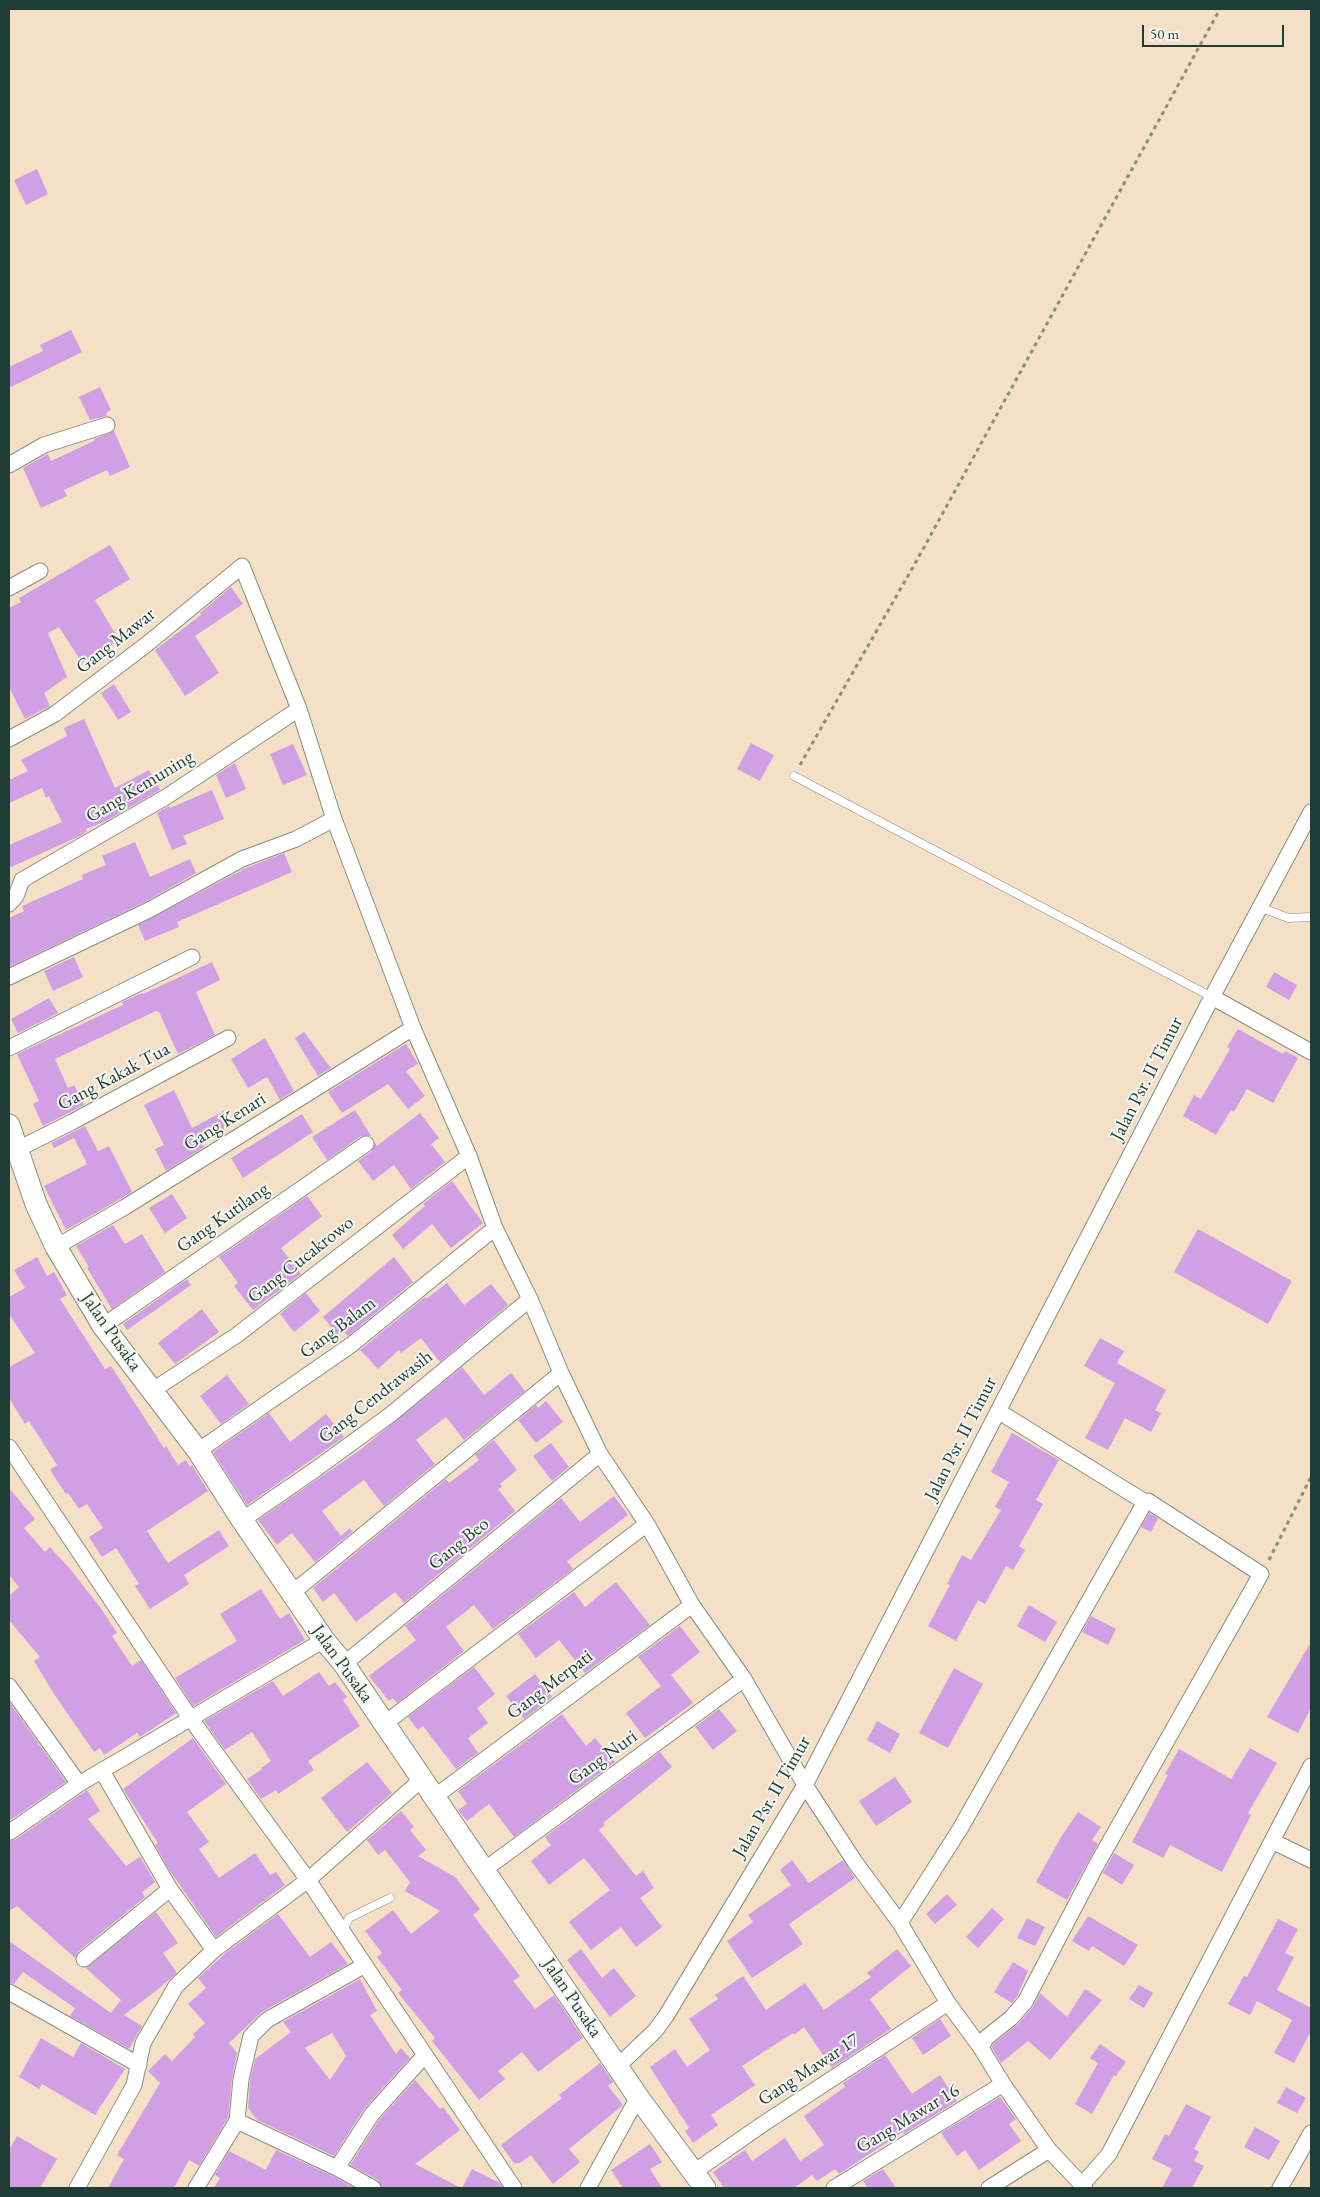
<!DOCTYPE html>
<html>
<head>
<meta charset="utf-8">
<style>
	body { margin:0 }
	#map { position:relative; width:1320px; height:2197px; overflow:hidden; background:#f3e0c6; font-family:"EB Garamond",serif }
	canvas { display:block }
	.frame { position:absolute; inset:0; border:10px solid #1f3d34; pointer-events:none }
	.scale { position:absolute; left:1142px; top:25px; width:142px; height:22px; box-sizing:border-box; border:2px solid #1f3d34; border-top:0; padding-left:6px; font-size:15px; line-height:18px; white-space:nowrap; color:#1f3d34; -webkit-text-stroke:4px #f6f6f2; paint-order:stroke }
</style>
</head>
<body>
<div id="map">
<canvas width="1320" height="2197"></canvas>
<div class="frame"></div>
<div class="scale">50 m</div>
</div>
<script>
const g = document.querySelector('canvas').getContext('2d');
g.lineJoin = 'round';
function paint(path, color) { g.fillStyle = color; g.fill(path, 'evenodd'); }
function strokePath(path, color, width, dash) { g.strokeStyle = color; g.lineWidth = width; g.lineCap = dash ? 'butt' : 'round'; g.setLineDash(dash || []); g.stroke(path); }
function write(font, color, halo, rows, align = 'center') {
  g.font = font + ' "EB Garamond",serif'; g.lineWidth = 4; g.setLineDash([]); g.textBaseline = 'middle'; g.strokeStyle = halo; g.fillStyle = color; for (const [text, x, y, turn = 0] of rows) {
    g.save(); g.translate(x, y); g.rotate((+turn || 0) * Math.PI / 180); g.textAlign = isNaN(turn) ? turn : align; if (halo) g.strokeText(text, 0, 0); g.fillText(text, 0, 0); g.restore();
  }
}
const building = new Path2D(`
	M 37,169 L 48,194 L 26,205 L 14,180 Z
	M 71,330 L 82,352 L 9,388 L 9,367 L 43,351 L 40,345 Z
	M 100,387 L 111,410 L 106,413 L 107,416 L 90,420 L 79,397 Z
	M 114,431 L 130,467 L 110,476 L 107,470 L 64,490 L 67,496 L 41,508 L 23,468 L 48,454 L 51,461 L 94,441 L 94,439 Z
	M 110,545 L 130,579 L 95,600 L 119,640 L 82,663 L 59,627 L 48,633 L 67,677 L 44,693 L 50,706 L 25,719 L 9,687 L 9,608 L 21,602 L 19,598 Z
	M 231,587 L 243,604 L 195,636 L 219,673 L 185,696 L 155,650 L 201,615 L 200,613 Z
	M 114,684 L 131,712 L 118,720 L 101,693 Z
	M 84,719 L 115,788 L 149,770 L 160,790 L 104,822 L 86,829 L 87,831 L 82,835 L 9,868 L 9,845 L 62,822 L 49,796 L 46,798 L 42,788 L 9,803 L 9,780 L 28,771 L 21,760 L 67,736 L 64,728 Z
	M 751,743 L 774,755 L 760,781 L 737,769 Z
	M 293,744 L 307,775 L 283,785 L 270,754 Z
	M 235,763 L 246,789 L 226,798 L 216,775 Z
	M 212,790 L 224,819 L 183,836 L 187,844 L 172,850 L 157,813 L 169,806 L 170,808 Z
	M 135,842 L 150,877 L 190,859 L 196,873 L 145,902 L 9,967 L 9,918 L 24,911 L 22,906 L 83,879 L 82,875 L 106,865 L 102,856 Z
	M 284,853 L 292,872 L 177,922 L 179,927 L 145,941 L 138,925 L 246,868 Z
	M 74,957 L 83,977 L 53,991 L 44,971 Z
	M 212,962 L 220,980 L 196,992 L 215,1035 L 178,1054 L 159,1012 L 156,1011 L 55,1059 L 68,1088 L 74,1085 L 84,1105 L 43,1126 L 33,1104 L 39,1101 L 17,1054 L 123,1005 L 122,1002 L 142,993 L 143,994 Z
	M 1274,972 L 1297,985 L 1289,1000 L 1266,987 Z
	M 49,998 L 58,1013 L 18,1033 L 11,1019 Z
	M 1238,1029 L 1283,1054 L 1285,1051 L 1298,1058 L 1273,1103 L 1247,1089 L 1234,1112 L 1231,1110 L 1216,1135 L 1183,1116 L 1194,1095 L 1201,1099 L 1230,1049 L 1227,1047 Z
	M 304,1032 L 331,1068 L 318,1076 L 295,1038 Z
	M 265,1038 L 294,1091 L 280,1100 L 267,1077 L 248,1088 L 231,1059 Z
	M 406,1044 L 418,1064 L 406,1071 L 425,1096 L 408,1109 L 388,1084 L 342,1113 L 328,1092 Z
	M 174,1090 L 192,1128 L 224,1111 L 231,1126 L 202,1141 L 204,1147 L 166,1171 L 155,1149 L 164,1145 L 144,1105 Z
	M 355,1110 L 371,1136 L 361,1136 L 327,1160 L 312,1137 Z
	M 420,1113 L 439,1138 L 431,1144 L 445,1162 L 411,1189 L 394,1165 L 373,1181 L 358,1161 L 372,1151 L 375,1143 L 377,1146 Z
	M 302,1114 L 313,1132 L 243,1178 L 231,1158 Z
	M 85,1126 L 98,1151 L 109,1146 L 132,1192 L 66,1230 L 44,1186 L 87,1164 L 74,1138 L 54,1148 L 51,1143 Z
	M 452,1181 L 483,1223 L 451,1248 L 432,1224 L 403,1249 L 392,1235 L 425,1206 L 423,1204 Z
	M 172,1194 L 187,1218 L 165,1233 L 149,1208 Z
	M 307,1196 L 322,1216 L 281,1248 L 301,1274 L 253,1310 L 234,1286 L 238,1283 L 219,1257 Z
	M 113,1225 L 125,1244 L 142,1234 L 165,1272 L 112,1309 L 87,1268 L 89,1267 L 76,1246 Z
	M 1198,1229 L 1292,1281 L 1268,1324 L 1174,1272 Z
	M 37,1257 L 47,1276 L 54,1272 L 67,1295 L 60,1299 L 105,1369 L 111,1366 L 164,1448 L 166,1446 L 178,1465 L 186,1460 L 190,1467 L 192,1465 L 208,1491 L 147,1531 L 168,1563 L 219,1530 L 229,1546 L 184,1575 L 189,1584 L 150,1609 L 135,1586 L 139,1584 L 116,1548 L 102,1557 L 89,1537 L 103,1528 L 87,1504 L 79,1509 L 68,1493 L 66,1494 L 50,1470 L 57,1465 L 29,1421 L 25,1424 L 9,1398 L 9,1367 L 35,1353 L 9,1314 L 9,1297 L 25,1288 L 14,1270 Z
	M 394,1257 L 413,1282 L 348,1336 L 344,1332 L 339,1337 L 323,1317 Z
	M 187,1279 L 191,1285 L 127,1330 L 123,1324 Z
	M 447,1283 L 464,1305 L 491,1284 L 508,1305 L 440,1362 L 421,1338 L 401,1353 L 399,1350 L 378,1369 L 360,1350 L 425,1297 L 426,1299 Z
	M 306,1293 L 320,1311 L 294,1332 L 280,1314 Z
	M 202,1309 L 219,1332 L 175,1364 L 158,1343 Z
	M 1100,1338 L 1124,1351 L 1117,1363 L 1166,1390 L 1155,1410 L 1161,1413 L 1151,1432 L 1125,1418 L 1108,1450 L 1085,1438 L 1115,1383 L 1084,1366 Z
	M 462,1367 L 484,1395 L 511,1373 L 525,1391 L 464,1440 L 446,1417 L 416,1440 L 435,1464 L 384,1506 L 364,1480 L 322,1511 L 341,1536 L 350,1528 L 352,1532 L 315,1562 L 292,1533 L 277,1545 L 258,1520 L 360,1450 Z
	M 227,1375 L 249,1404 L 221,1424 L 200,1396 Z
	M 546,1401 L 563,1422 L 536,1443 L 518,1420 L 536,1405 L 538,1408 Z
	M 269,1413 L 290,1442 L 326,1414 L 344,1437 L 247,1505 L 213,1452 Z
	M 1012,1433 L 1059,1460 L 1036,1500 L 1043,1504 L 1019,1546 L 1025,1550 L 1013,1570 L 1006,1566 L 985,1604 L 978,1600 L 956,1641 L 928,1626 L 950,1585 L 947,1584 L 962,1555 L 971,1560 L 1001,1510 L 995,1507 L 1009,1482 L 991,1472 Z
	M 494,1440 L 517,1470 L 500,1484 L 502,1487 L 498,1489 L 515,1511 L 404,1603 L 395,1592 L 356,1622 L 334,1593 L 323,1602 L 313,1588 L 446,1479 L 449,1483 L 479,1460 L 475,1455 Z
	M 551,1443 L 569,1467 L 552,1481 L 533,1456 Z
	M 9,1488 L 35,1519 L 24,1528 L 45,1552 L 50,1547 L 70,1569 L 100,1607 L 117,1633 L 112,1636 L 132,1666 L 141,1660 L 176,1713 L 140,1737 L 137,1733 L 104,1755 L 100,1748 L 94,1752 L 54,1694 L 34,1661 L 40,1657 L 9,1620 L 9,1596 L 19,1587 L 9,1575 Z
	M 614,1496 L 628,1515 L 567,1561 L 573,1569 L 493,1629 L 474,1605 L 446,1627 L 464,1651 L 397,1703 L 393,1698 L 389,1701 L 369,1676 L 416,1640 L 405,1626 L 561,1498 L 580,1522 Z
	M 1149,1513 L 1158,1518 L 1151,1532 L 1141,1527 Z
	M 616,1582 L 650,1625 L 585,1673 L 559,1640 L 536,1658 L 518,1634 L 574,1592 L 585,1607 Z
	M 261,1589 L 280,1619 L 289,1613 L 305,1640 L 193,1706 L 175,1678 L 237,1641 L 220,1614 Z
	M 1029,1605 L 1057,1622 L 1045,1642 L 1017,1626 Z
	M 1091,1616 L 1116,1629 L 1108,1645 L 1082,1632 Z
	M 680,1626 L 700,1652 L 671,1675 L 693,1703 L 645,1738 L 626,1713 L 661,1686 L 638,1657 Z
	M 1311,1642 L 1311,1708 L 1298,1733 L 1267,1717 Z
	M 474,1667 L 495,1694 L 477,1708 L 488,1723 L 468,1738 L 478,1753 L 456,1769 L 423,1726 L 418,1730 L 408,1717 Z
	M 954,1668 L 983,1684 L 948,1748 L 919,1733 Z
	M 319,1672 L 329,1686 L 335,1682 L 347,1697 L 343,1700 L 360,1726 L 308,1761 L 314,1770 L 278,1794 L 276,1790 L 261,1799 L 247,1779 L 262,1769 L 261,1768 L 271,1761 L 252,1732 L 225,1750 L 204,1721 L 273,1681 L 283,1696 Z
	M 535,1674 L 552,1697 L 524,1719 L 506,1696 Z
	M 9,1702 L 66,1782 L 9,1821 Z
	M 719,1709 L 737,1731 L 713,1750 L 695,1727 Z
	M 562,1714 L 586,1746 L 595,1738 L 615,1762 L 514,1837 L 489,1804 L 467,1821 L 458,1810 L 467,1804 L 458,1791 Z
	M 877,1721 L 900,1734 L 890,1753 L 867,1740 Z
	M 193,1738 L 226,1784 L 187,1812 L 209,1842 L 199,1849 L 219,1878 L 255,1853 L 270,1875 L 276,1872 L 285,1885 L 216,1937 L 170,1871 L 155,1845 L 158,1843 L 123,1789 Z
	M 1250,1748 L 1277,1763 L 1248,1813 L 1251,1815 L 1222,1872 L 1170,1845 L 1163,1858 L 1132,1842 L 1168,1775 L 1165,1774 L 1179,1749 L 1231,1779 Z
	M 660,1752 L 672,1767 L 603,1823 L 605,1825 L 599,1830 L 636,1876 L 643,1871 L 654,1888 L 640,1898 L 662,1927 L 636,1947 L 621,1927 L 591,1950 L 569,1922 L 610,1890 L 584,1858 L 549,1885 L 531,1861 L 551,1845 L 545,1837 Z
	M 367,1762 L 392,1793 L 347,1832 L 321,1798 Z
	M 895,1777 L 912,1802 L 876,1826 L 859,1801 Z
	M 87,1790 L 100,1811 L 88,1819 L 126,1866 L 140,1857 L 155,1882 L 142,1892 L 145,1897 L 78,1952 L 75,1958 L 17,1906 L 9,1911 L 9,1841 L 15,1840 Z
	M 401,1811 L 414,1827 L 410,1830 L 426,1850 L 418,1856 L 455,1877 L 480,1909 L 473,1915 L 520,1976 L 513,1981 L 535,2009 L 554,1995 L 583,2038 L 538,2072 L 522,2052 L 498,2071 L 505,2079 L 479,2100 L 432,2041 L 435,2038 L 398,1993 L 402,1990 L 377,1957 L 382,1953 L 365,1931 L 393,1910 L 411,1934 L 440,1911 L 405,1891 L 410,1882 L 385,1850 L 378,1855 L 367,1840 Z
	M 1078,1812 L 1101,1827 L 1092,1840 L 1098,1844 L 1067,1900 L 1036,1882 L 1061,1837 Z
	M 1114,1853 L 1134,1865 L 1122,1885 L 1103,1873 Z
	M 792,1860 L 809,1883 L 843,1860 L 855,1878 L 789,1924 L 803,1944 L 752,1978 L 727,1941 L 753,1922 L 748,1915 L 791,1885 L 780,1870 Z
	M 947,1894 L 957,1905 L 935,1924 L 926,1914 Z
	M 992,1908 L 1004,1919 L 978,1948 L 966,1937 Z
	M 156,1912 L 178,1943 L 163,1953 L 177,1973 L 157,1990 L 124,2015 L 142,2026 L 129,2049 L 70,2016 L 75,2008 L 23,1972 L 14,1984 L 9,1983 L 9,1941 L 111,2013 L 121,2000 L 86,1968 Z
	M 278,1914 L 310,1957 L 331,1942 L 348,1964 L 262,2012 L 229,2043 L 237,2053 L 232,2078 L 228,2118 L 199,2166 L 189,2160 L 174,2188 L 108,2188 L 124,2159 L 117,2155 L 160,2083 L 148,2071 L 165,2054 L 172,2061 L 195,2037 L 193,2034 L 205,2023 L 188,2004 L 206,1988 L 198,1978 L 227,1952 Z
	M 1088,1916 L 1138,1945 L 1124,1966 L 1092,1946 L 1089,1951 L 1072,1941 Z
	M 1027,1918 L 1045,1927 L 1035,1946 L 1017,1938 Z
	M 1278,1919 L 1298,1929 L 1285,1953 L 1294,1957 L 1277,1990 L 1311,2008 L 1311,2031 L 1294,2063 L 1274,2053 L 1292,2020 L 1257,2001 L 1250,2015 L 1228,2004 L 1244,1976 L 1247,1977 Z
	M 581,1949 L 602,1978 L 614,1968 L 636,1996 L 610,2017 L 567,1960 Z
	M 897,1949 L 911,1966 L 870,1999 L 891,2029 L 832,2068 L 804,2027 L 794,2035 L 793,2033 L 742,2066 L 755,2085 L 711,2115 L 718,2125 L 693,2143 L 685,2131 L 689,2128 L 650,2067 L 675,2049 L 687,2067 L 710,2050 L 689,2019 L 718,1999 L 715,1995 L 743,1976 L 766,2010 L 805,1983 L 824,2010 L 871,1977 L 867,1973 Z
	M 1013,1962 L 1028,1971 L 1017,1997 L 1012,2003 L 994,1992 Z
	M 360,1979 L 377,2011 L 370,2015 L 396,2054 L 401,2048 L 410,2058 L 364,2109 L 334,2156 L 257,2120 L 248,2108 L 250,2081 L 255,2059 L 291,2032 L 283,2022 ZM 332,2033 L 346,2056 L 330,2080 L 305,2048 Z
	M 1139,1985 L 1153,1993 L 1144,2008 L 1129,1999 Z
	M 1085,1989 L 1102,2000 L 1050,2060 L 1028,2041 L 1001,2063 L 992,2048 L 993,2044 L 1018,2024 L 1032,2008 L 1040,1993 L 1067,2017 Z
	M 940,2019 L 951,2036 L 923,2055 L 912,2038 Z
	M 41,2038 L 73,2057 L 81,2043 L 125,2069 L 95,2115 L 42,2084 L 39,2089 L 19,2077 Z
	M 1100,2044 L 1126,2062 L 1116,2076 L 1114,2075 L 1092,2114 L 1075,2104 L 1098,2063 L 1090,2058 Z
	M 885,2055 L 912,2094 L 940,2075 L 957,2101 L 904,2134 L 903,2132 L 839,2174 L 835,2169 L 817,2181 L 812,2175 L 794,2188 L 724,2188 L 713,2172 L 745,2150 L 752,2161 L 785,2138 L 800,2161 L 824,2145 L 804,2116 L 845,2087 L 843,2083 Z
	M 600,2063 L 613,2082 L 608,2086 L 623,2105 L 569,2149 L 580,2162 L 553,2184 L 531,2155 L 520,2163 L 514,2163 L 501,2145 L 562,2098 L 559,2095 Z
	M 415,2080 L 440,2109 L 443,2107 L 460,2130 L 415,2164 L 461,2188 L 382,2188 L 378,2180 L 350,2165 L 379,2120 Z
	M 1286,2087 L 1306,2098 L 1297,2113 L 1277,2103 Z
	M 1000,2097 L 1016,2119 L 1009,2124 L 1021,2141 L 979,2170 L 965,2150 L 957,2156 L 941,2133 Z
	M 1186,2104 L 1211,2117 L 1194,2149 L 1199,2152 L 1194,2161 L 1204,2166 L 1192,2188 L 1162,2188 L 1172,2169 L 1152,2159 L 1165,2134 L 1169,2136 Z
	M 1255,2127 L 1280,2141 L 1269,2160 L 1244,2147 Z
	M 17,2136 L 57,2159 L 40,2188 L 9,2188 L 9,2150 Z
	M 650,2144 L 662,2162 L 650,2169 L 662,2188 L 623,2188 L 611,2170 Z
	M 276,2150 L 333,2176 L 354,2188 L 214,2188 L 220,2178 L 215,2175 L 229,2151 L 266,2170 Z
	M 472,2169 L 500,2183 L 503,2188 L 462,2188 Z
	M 883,2169 L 896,2188 L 868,2188 L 863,2181 Z`);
const path = new Path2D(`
	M 800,765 L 917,560 L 1220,9
	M 1269,1560 L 1311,1477`);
const service = new Path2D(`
	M 794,776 L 1212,997
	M 1260,907 L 1288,918 L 1311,917
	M 343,1930 L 349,1918 L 390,1898`);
const minor = new Path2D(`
	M 9,465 L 44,445 L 107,425
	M 9,588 L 40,571
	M 9,739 L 55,714 L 147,644 L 242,566 L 299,709 L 334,819 L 413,1028 L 469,1156 L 495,1228 L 530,1299 L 561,1373 L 600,1454 L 647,1524 L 692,1605 L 744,1679 L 805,1785 L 855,1862 L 900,1923 L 948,2003 L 981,2048 L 1003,2084 L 1049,2150 L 1085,2188
	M 9,904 L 16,896 L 22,880 L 166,797 L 299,709
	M 9,977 L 149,910 L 242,859 L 296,839 L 334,819
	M 1212,997 L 1311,1052
	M 9,1048 L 192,957
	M 18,1149 L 72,1122 L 228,1038
	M 56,1247 L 125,1207 L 413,1028
	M 103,1326 L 366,1144
	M 153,1390 L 237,1335 L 469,1156
	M 9,1447 L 191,1719 L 308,1880 L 514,2188
	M 198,1451 L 351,1345 L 495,1228
	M 242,1520 L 316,1469 L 390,1415 L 530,1299
	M 292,1593 L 561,1373
	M 344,1664 L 600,1454
	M 9,1686 L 79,1784
	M 384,1724 L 647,1524
	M 102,1771 L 170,1889 L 214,1950
	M 433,1798 L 692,1605
	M 10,1832 L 79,1784 L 324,1640
	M 1272,1841 L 1311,1860
	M 484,1870 L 744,1679
	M 900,1923 L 960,1829 L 1145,1502
	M 84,1959 L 170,1889
	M 9,1992 L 139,2065
	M 981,2048 L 986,2038 L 1011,2018 L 1025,2002 L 1096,1866 L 1261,1574 L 1148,1501 L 1145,1502 L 998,1411
	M 618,2066 L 655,2031 L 666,2016 L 805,1785 L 1212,997 L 1311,812
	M 237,2121 L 337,2168 L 373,2188
	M 337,2168 L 372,2114 L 425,2055
	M 694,2172 L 763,2124 L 948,2003
	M 1082,2185 L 1109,2154 L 1311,1766
	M 77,2188 L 134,2085 L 143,2043 L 176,1986 L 214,1950 L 308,1880 L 421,1780
	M 196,2188 L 237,2121 L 241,2079 L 251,2036 L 267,2020 L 365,1965
	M 588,2188 L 638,2097
	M 834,2188 L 1003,2084
	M 989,2188 L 1049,2150
	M 1280,2188 L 1311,2133`);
const secondary = new Path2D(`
	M 9,1125 L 36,1204 L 56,1247 L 103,1326 L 198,1451 L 242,1520 L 324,1640 L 344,1664 L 638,2097 L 705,2188`);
const streetNames = [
	["Gang Mawar",116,641,-38],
	["Gang Kemuning",140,787,-31],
	["Gang Kakak Tua",114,1077,-28],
	["Jalan Psr. II Timur",1147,1079,-63],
	["Gang Kenari",225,1122,-32],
	["Gang Kutilang",223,1218,-35],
	["Gang Cucakrowo",301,1260,-38],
	["Gang Balam",338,1328,-37],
	["Jalan Pusaka",111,1332,55],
	["Gang Cendrawasih",376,1397,-38],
	["Jalan Psr. II Timur",961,1439,-63],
	["Gang Beo",459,1544,-39],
	["Jalan Pusaka",342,1664,54],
	["Gang Merpati",550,1685,-37],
	["Gang Nuri",603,1758,-36],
	["Jalan Psr. II Timur",772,1797,-60],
	["Jalan Pusaka",572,1998,56],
	["Gang Mawar 17",809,2070,-33],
	["Gang Mawar 16",908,2119,-31]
];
paint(building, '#d1a0e4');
strokePath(service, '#898e7d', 9);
strokePath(minor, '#898e7d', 17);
strokePath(secondary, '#898e7d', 23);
strokePath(path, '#898e7d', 3, [4, 4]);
strokePath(service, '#fff', 8);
strokePath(minor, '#fff', 15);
strokePath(secondary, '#fff', 21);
write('19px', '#1f3d34', '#f6f6f2', streetNames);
</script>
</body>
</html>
